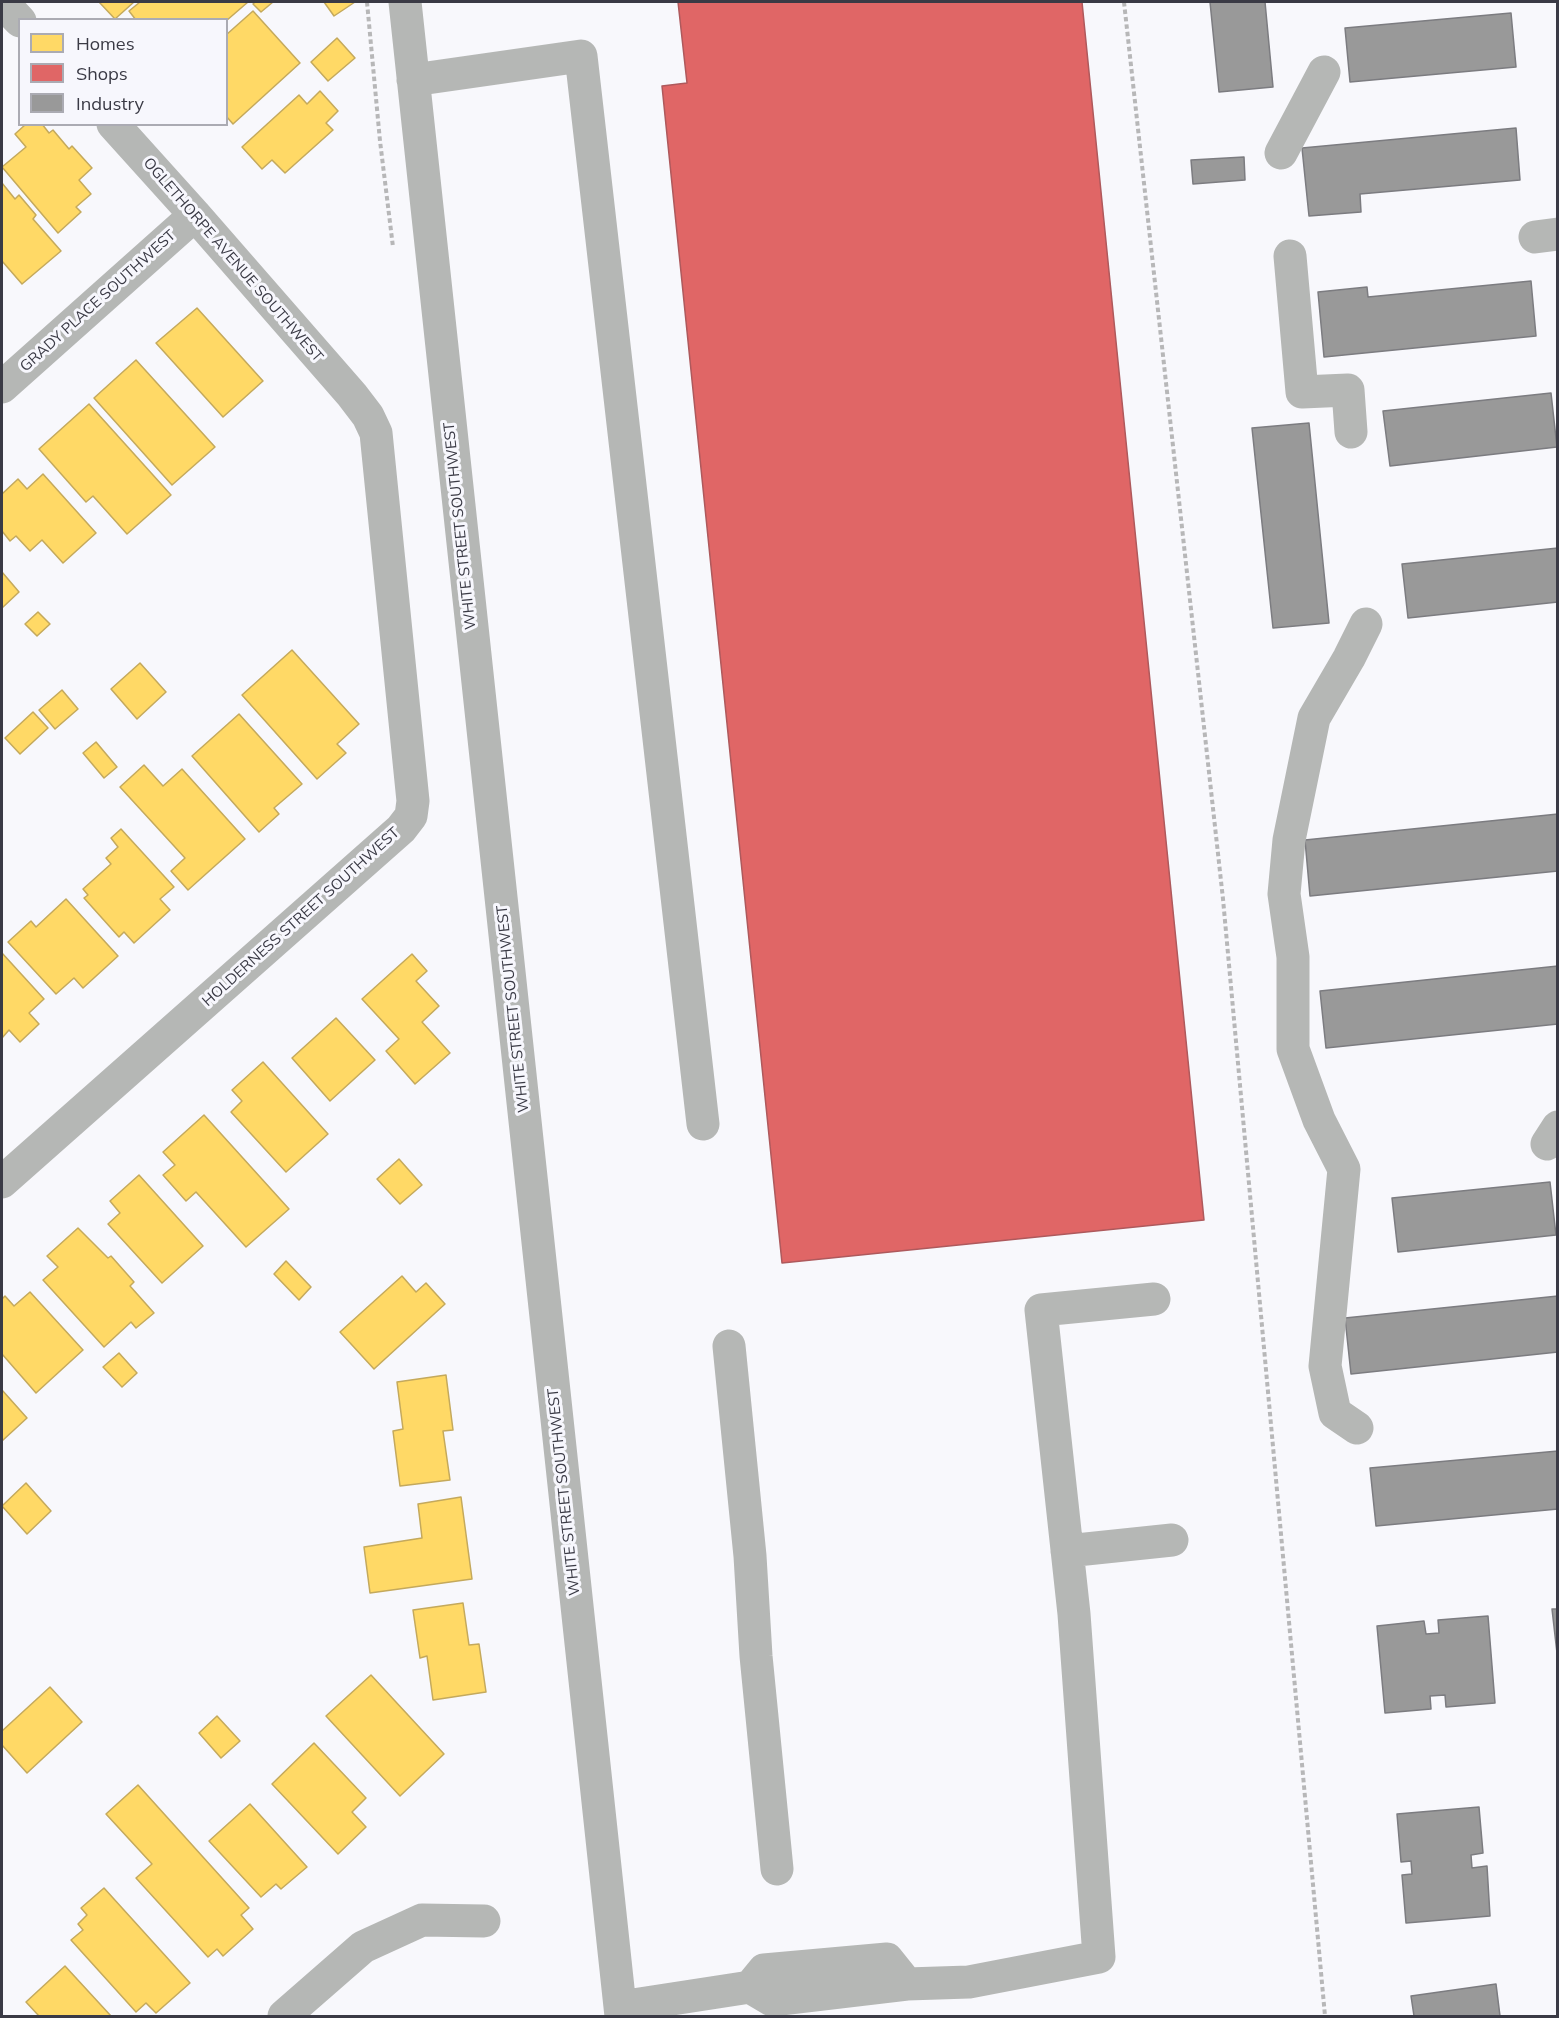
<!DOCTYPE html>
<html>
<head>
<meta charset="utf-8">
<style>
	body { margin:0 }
	#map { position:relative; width:1559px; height:2018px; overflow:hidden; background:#f8f8fc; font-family:Mulish,sans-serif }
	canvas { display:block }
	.frame { position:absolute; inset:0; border:3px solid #3a3a45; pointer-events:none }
	.legend { position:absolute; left:18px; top:18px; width:210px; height:108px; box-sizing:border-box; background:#f7f7fd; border:2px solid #ababb3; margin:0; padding:8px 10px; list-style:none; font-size:18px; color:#3a3a45 }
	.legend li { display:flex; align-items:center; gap:12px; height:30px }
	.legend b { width:30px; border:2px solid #ababb3 }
</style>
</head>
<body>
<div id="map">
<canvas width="1559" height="2018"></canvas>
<div class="frame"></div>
<ul class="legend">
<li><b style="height:16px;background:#ffd966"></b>Homes</li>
<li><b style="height:16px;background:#e06666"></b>Shops</li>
<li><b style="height:16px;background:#999"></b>Industry</li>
</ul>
</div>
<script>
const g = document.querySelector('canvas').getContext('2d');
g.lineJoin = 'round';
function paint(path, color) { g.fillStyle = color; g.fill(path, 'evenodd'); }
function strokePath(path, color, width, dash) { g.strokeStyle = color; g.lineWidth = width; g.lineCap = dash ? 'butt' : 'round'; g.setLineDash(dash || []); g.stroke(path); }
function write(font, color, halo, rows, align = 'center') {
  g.font = font + ' Mulish,sans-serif'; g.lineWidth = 6; g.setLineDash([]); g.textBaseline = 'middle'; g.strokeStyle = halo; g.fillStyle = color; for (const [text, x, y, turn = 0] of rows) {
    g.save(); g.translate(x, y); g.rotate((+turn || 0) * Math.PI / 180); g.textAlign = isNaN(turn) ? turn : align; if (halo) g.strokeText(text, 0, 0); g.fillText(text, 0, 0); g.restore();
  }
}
const homes = new Path2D(`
	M 99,2 L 134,2 L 115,19 Z
	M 140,2 L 248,2 L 226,21 L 226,20 L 136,20 L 129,11 Z
	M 255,2 L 273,2 L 261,12 L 253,4 Z
	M 324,2 L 355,2 L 334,16 Z
	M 253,11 L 300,63 L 233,124 L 226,116 L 226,35 Z
	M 337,38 L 355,58 L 328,81 L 311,62 Z
	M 320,91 L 338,111 L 326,123 L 333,130 L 285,173 L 272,160 L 262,169 L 242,147 L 299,95 L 307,104 Z
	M 26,124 L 42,124 L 49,133 L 53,130 L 69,149 L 72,146 L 92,168 L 79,180 L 91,194 L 76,207 L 81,212 L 58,233 L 2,167 L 26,147 L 15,134 Z
	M 2,183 L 15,199 L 19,195 L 36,215 L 33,219 L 61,251 L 22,284 L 2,261 Z
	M 197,308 L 263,381 L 223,417 L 156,343 Z
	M 136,360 L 215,447 L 172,485 L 94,398 Z
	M 89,404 L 171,495 L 127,534 L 93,496 L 86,502 L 39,449 Z
	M 43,474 L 96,533 L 63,563 L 42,540 L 30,551 L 16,536 L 10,541 L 2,531 L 2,494 L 18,479 L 27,489 Z
	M 2,572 L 19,592 L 2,608 Z
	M 38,612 L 50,624 L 37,636 L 25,624 Z
	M 292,650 L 359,724 L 337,744 L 346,753 L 317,779 L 242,695 Z
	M 140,663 L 166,692 L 137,719 L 111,689 Z
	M 62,690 L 78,709 L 55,729 L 39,710 Z
	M 33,712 L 48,728 L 20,754 L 5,738 Z
	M 239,714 L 302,784 L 274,808 L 279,814 L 259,832 L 192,756 Z
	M 96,742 L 117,767 L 104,778 L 83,753 Z
	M 144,765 L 163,786 L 182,769 L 245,839 L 188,890 L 171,871 L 185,858 L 120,787 Z
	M 121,829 L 174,887 L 160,899 L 170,910 L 134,943 L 124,932 L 119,937 L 84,898 L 88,895 L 83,889 L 111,864 L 106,858 L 118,847 L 111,838 Z
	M 66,899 L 118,956 L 83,988 L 74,978 L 56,994 L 8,942 L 31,921 L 36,927 Z
	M 2,953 L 44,999 L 29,1013 L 39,1024 L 20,1042 L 9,1030 L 2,1038 Z
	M 412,954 L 427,971 L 416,981 L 439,1006 L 422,1022 L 450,1053 L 415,1084 L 386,1051 L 399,1039 L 362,999 Z
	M 336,1018 L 375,1060 L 330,1101 L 292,1058 Z
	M 263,1062 L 328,1134 L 286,1172 L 231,1112 L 242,1101 L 232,1090 Z
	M 204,1115 L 289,1209 L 246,1247 L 196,1192 L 186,1201 L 163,1175 L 175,1165 L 163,1152 Z
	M 399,1159 L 422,1185 L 400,1204 L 377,1179 Z
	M 139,1175 L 203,1246 L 162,1283 L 108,1224 L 120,1213 L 110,1201 Z
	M 78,1228 L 108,1258 L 111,1256 L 134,1282 L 130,1286 L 154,1313 L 136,1328 L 131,1322 L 104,1347 L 43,1280 L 58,1267 L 47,1256 Z
	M 286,1261 L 311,1287 L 299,1300 L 274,1274 Z
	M 402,1276 L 416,1292 L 426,1283 L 445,1304 L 374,1369 L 340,1332 Z
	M 30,1292 L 83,1350 L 36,1393 L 2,1354 L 2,1299 L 5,1296 L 14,1306 Z
	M 119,1353 L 137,1373 L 122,1387 L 103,1367 Z
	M 446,1375 L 453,1430 L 443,1431 L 450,1480 L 400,1486 L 393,1431 L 403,1429 L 397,1382 Z
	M 2,1390 L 27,1418 L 2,1441 Z
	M 26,1483 L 51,1511 L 27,1534 L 2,1506 Z
	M 461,1497 L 472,1579 L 370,1593 L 364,1547 L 422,1538 L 418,1504 Z
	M 463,1603 L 469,1645 L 479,1644 L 486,1692 L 433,1700 L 427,1656 L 420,1658 L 413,1610 Z
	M 371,1675 L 444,1754 L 400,1796 L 326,1716 Z
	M 50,1687 L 82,1722 L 27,1773 L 2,1745 L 2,1731 Z
	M 217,1716 L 240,1741 L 221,1758 L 199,1733 Z
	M 314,1743 L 366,1798 L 352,1812 L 366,1827 L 338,1854 L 272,1784 Z
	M 138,1785 L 249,1908 L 241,1915 L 253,1929 L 223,1956 L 217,1949 L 208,1957 L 136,1878 L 152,1864 L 106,1814 Z
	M 250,1804 L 307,1867 L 281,1889 L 276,1884 L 261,1897 L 209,1841 Z
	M 104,1888 L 190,1983 L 156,2013 L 146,2003 L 136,2012 L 71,1940 L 83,1930 L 78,1924 L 87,1915 L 81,1908 Z
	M 65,1966 L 111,2016 L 39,2016 L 26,2002 Z`);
const shops = new Path2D(`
	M 678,2 L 1082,2 L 1204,1220 L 782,1263 L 662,86 L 687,83 Z`);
const industry = new Path2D(`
	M 1210,2 L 1265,2 L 1273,87 L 1219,92 Z
	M 1511,13 L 1516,67 L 1350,82 L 1345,28 Z
	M 1516,128 L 1520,180 L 1360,194 L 1361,212 L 1309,216 L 1302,148 Z
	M 1244,157 L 1245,180 L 1193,184 L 1191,160 Z
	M 1531,281 L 1536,336 L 1324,357 L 1318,292 L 1367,287 L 1368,297 Z
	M 1551,393 L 1557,447 L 1390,466 L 1383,411 Z
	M 1309,423 L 1329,623 L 1273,628 L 1252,428 Z
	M 1558,548 L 1558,602 L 1408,618 L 1402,564 Z
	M 1558,814 L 1558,871 L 1310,896 L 1305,840 Z
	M 1558,966 L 1558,1024 L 1326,1048 L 1320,991 Z
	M 1550,1182 L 1556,1235 L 1398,1252 L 1392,1198 Z
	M 1558,1296 L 1558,1352 L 1351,1374 L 1345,1318 Z
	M 1558,1451 L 1558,1509 L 1376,1526 L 1370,1468 Z
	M 1552,1609 L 1558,1609 L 1558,1662 Z
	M 1488,1616 L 1495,1703 L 1446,1707 L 1445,1695 L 1430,1696 L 1431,1709 L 1385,1713 L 1377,1626 L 1424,1621 L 1426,1634 L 1439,1633 L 1438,1620 Z
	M 1479,1807 L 1483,1853 L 1471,1855 L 1472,1868 L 1487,1866 L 1490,1916 L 1406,1923 L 1402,1875 L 1412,1874 L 1411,1861 L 1401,1862 L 1397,1814 Z
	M 1496,1984 L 1500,2016 L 1414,2016 L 1411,1996 Z`);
const path = new Path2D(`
	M 367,2 L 380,141 L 393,247
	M 1124,2 L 1223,899 L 1325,2016`);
const minor = new Path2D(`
	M 2,2 L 20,21
	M 405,2 L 621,2016
	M 413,80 L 581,56 L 703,1124
	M 1281,153 L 1324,72
	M 1535,237 L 1558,234
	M 1290,256 L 1302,392 L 1348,390 L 1351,432
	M 2,387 L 195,215
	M 1547,1144 L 1558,1127
	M 2,1182 L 401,829 L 411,816 L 413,801 L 376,433 L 368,416 L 352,395 L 195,215 L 113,124
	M 729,1346 L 750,1556 L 756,1656 L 777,1869
	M 1357,1428 L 1335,1413 L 1325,1366 L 1344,1169 L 1319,1120 L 1293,1049 L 1293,957 L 1284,894 L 1289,840 L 1314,718 L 1349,658 L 1366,624
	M 1067,1551 L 1172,1540
	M 750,1987 L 764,1970 L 887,1959 L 907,1984
	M 620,2007 L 750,1987 L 772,2000 L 907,1984 L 969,1982 L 1099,1957 L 1074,1614 L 1041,1310 L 1154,1299
	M 284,2016 L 363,1947 L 422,1920 L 484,1921`);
const streetNames = [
	["OGLETHORPE AVENUE SOUTHWEST",233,260,49],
	["GRADY PLACE SOUTHWEST",98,301,-42],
	["WHITE STREET SOUTHWEST",460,526,-96],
	["HOLDERNESS STREET SOUTHWEST",301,917,-42],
	["WHITE STREET SOUTHWEST",513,1009,-96],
	["WHITE STREET SOUTHWEST",564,1492,-96]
];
paint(homes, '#ffd966');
strokePath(homes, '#c4a95c', 1.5);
paint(shops, '#e06666');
strokePath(shops, '#ae595c', 1.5);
paint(industry, '#999');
strokePath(industry, '#7c7c80', 1.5);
strokePath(path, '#b7b7b8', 4, [4.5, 3]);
strokePath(minor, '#b5b7b5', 33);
write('15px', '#3a3a45', '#f7f7fd', streetNames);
</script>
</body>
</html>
